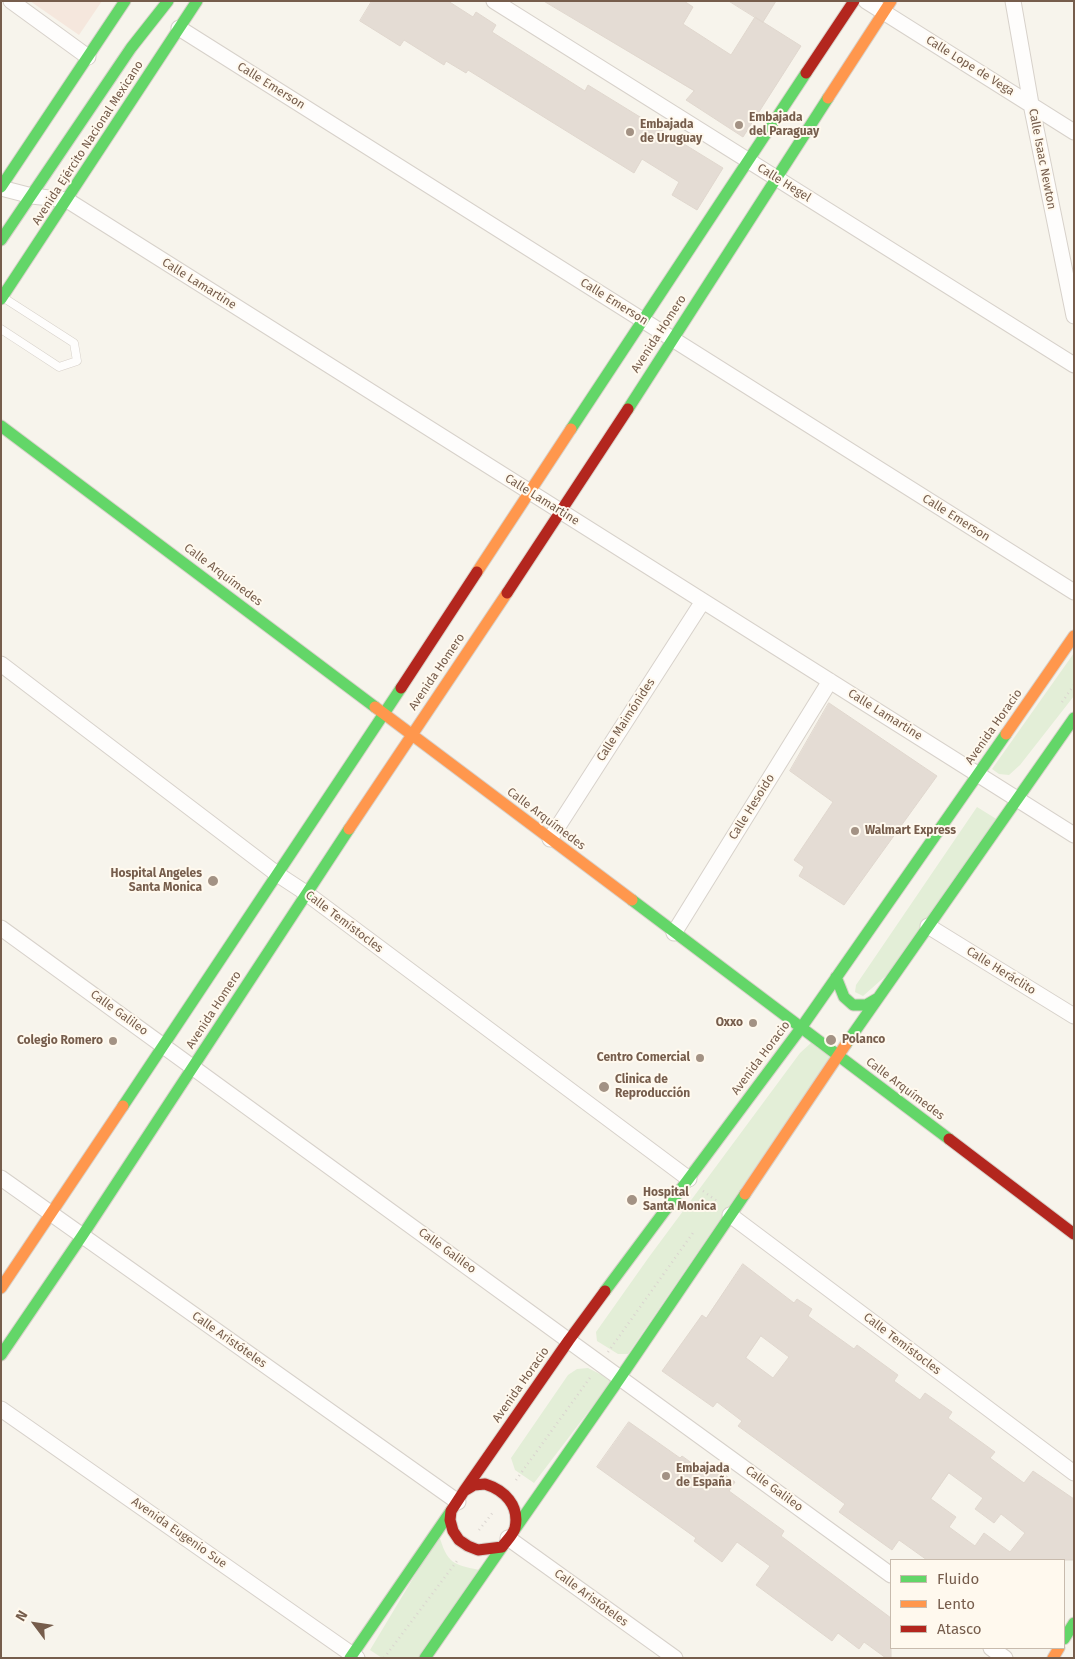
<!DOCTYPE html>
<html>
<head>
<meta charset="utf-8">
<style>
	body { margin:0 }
	#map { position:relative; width:1075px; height:1659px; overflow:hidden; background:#f7f4ec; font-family:"Fira Sans",sans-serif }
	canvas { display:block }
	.frame { position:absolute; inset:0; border:2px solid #765d4c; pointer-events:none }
	.legend { position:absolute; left:890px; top:1559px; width:175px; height:90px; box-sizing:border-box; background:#fff9ee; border:1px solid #c8bbad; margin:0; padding:6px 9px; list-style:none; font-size:15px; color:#765d4c }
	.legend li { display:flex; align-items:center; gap:10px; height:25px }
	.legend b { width:25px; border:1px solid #c8bbad }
	.north { position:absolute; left:10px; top:1599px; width:50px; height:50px; -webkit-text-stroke:4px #fff9ee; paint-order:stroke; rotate:301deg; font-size:14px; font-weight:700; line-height:20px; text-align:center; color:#765d4c }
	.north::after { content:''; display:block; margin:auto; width:18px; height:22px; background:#765d4c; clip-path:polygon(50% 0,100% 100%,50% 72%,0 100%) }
</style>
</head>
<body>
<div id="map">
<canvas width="1075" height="1659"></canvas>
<div class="frame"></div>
<ul class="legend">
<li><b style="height:6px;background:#63d668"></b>Fluido</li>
<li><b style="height:6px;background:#ff974d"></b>Lento</li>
<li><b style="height:6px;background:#b3261e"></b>Atasco</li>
</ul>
<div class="north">N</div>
</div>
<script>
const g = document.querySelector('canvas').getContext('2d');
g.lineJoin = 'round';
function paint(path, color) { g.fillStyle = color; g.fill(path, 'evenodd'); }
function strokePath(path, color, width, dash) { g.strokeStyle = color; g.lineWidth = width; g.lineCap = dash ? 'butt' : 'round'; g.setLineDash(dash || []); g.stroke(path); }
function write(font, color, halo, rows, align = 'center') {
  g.font = font + ' "Fira Sans",sans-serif'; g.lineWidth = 4; g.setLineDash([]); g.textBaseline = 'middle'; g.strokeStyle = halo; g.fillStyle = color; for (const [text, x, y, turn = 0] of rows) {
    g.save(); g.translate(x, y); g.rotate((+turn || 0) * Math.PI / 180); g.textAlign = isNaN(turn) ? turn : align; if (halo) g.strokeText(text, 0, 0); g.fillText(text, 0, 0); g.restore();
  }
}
const commercial = new Path2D(`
	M 30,1 L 102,1 L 79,35 Z`);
const green = new Path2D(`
	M 1074,653 L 1074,696 L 1020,765 L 1009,775 L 999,774 L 992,769 Z
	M 977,807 L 998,820 L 897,966 L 863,996 L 855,992 L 856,985 Z
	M 812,1042 L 832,1055 L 628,1354 L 618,1354 L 597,1341 L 596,1332 L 649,1257 L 800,1053 Z
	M 588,1368 L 602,1375 L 611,1382 L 534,1483 L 515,1470 L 511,1458 L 568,1375 L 577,1369 Z
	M 439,1535 C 447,1563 453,1565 480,1570 L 419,1658 L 382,1658 L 370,1650 Z`);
const building = new Path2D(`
	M 372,1 L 448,1 L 473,17 L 476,12 L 496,25 L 492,32 L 585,91 L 588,85 L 723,168 L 697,210 L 672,195 L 679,182 L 642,159 L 634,173 L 468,70 L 466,73 L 446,61 L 444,65 L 404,40 L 400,46 L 360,21 Z
	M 544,1 L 684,1 L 693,7 L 683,24 L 731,55 L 755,17 L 801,46 L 743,137 L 686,100 L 694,91 Z
	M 729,1 L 776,1 L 763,22 Z
	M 829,703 L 937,776 L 844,905 L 799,876 L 804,867 L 794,860 L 833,802 L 790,771 Z
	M 743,1264 L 794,1303 L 797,1299 L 812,1309 L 808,1316 L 854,1349 L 857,1345 L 898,1375 L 894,1381 L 920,1400 L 925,1393 L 952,1412 L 948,1418 L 995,1452 L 990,1458 L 1024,1483 L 1033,1471 L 1074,1499 L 1074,1560 L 927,1560 L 899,1540 L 892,1550 L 839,1512 L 845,1504 L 738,1426 L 742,1421 L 717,1402 L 713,1407 L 662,1371 L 702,1315 L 706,1318 ZM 761,1336 L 789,1357 L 773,1378 L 746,1358 ZM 949,1473 L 983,1498 L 975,1509 L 994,1523 L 1001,1514 L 1025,1533 L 1010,1552 L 984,1533 L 975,1546 L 949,1527 L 956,1517 L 931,1499 Z
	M 629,1422 L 680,1458 L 682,1456 L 700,1469 L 705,1461 L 735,1482 L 729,1491 L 784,1531 L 781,1536 L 891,1618 L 891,1658 L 886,1658 L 864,1642 L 859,1649 L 838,1633 L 832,1641 L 756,1585 L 770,1566 L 737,1542 L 722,1562 L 694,1541 L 696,1538 L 597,1467 Z`);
const path = new Path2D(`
	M 1062,702 L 1074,685
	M 703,1191 L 717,1201
	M 608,1352 L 695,1230
	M 516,1480 L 592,1375
	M 479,1530 L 494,1511
	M 384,1658 L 457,1561`);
const lane = new Path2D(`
	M 1,329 L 59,367 L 77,361 L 74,343 L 4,298`);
const street = new Path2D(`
	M 11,1 L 88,57
	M 494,1 L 1074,365
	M 866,1 L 1074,132
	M 1013,1 L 1031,104 L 1074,316
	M 179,28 L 1074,592
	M 1,188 L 32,196 L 67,200 L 1074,835
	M 1,664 L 277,874 L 306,893 L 689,1179
	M 550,839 L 703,601
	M 928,926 L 1074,1016
	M 1,928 L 891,1575
	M 674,933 L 830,681
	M 1,1178 L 458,1502
	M 730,1215 L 1074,1473
	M 1,1409 L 357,1658
	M 508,1538 L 675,1658
	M 991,1648 L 1005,1658`);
const fast = new Path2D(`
	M 1,187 L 125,1
	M 1,240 L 131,48 L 168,1
	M 1,299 L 197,1
	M 628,409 L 828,98
	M 1,426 L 375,707
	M 571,429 L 806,73
	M 632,900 L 949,1139
	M 836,977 L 844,997 L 853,1005 L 866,1005 L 878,998
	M 846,1044 L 1074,718
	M 123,1106 L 401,688
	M 605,1291 L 801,1028 L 1006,734
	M 1,1355 L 82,1236 L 349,829
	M 515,1529 L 620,1378 L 745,1194
	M 1064,1639 L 1074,1623
	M 350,1658 L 451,1511
	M 425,1658 L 502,1547`);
const slow = new Path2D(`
	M 828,98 L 891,1
	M 477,572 L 571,429
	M 375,707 L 632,900
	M 1006,734 L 1074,636
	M 349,829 L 507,593
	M 745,1194 L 846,1044
	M 1,1288 L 123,1106
	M 1053,1658 L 1059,1648`);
const jam = new Path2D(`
	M 806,73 L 854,1
	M 507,593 L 628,409
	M 401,688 L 477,572
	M 949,1139 L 1074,1234
	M 485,1484 C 504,1490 520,1505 515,1528 C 513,1535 506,1541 502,1547 L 478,1550 L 468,1546 L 459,1540 L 453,1531 L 450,1520 L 451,1511 L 464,1491 L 474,1485 Z
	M 464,1491 L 569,1340 L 605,1291`);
const markers = [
	[739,125,5,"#a39284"],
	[630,132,5,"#a39284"],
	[855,831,5,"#a39284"],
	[213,881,6,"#a39284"],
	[753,1023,5,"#a39284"],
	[831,1040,6,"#a39284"],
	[113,1041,5,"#a39284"],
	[700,1058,5,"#a39284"],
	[604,1087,6,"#a39284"],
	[632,1200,6,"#a39284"],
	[666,1476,5,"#a39284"]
];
const streetNames = [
	["Calle Lope de Vega",970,66,32],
	["Calle Emerson",271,86,32],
	["Avenida Ejército Nacional Mexicano",88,143,-57],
	["Calle Isaac Newton",1042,159,79],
	["Calle Hegel",784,183,32],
	["Calle Lamartine",199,284,32],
	["Calle Emerson",614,302,32],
	["Avenida Homero",659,334,-57],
	["Calle Lamartine",542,500,32],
	["Calle Emerson",956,518,32],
	["Calle Arquímedes",223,575,37],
	["Avenida Homero",437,672,-56],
	["Calle Lamartine",885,715,32],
	["Calle Maimónides",626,720,-57],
	["Avenida Horacio",994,727,-55],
	["Calle Hesoido",752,807,-58],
	["Calle Arquímedes",546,819,37],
	["Calle Temístocles",344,922,37],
	["Calle Heráclito",1001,971,32],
	["Avenida Homero",214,1010,-57],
	["Calle Galileo",119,1013,36],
	["Avenida Horacio",761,1058,-53],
	["Calle Arquímedes",905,1089,37],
	["Calle Galileo",447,1251,36],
	["Calle Aristóteles",229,1340,35],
	["Calle Temístocles",902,1344,37],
	["Avenida Horacio",521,1385,-55],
	["Calle Galileo",774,1489,36],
	["Avenida Eugenio Sue",179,1533,35],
	["Calle Aristóteles",591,1598,36]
];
const poiNames = [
	["Embajada",749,118],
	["del Paraguay",749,132],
	["Embajada",640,125],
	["de Uruguay",640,139],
	["Walmart Express",865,831],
	["Hospital Angeles",202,874,"right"],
	["Santa Monica",202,888,"right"],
	["Oxxo",743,1023,"right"],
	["Polanco",842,1040],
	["Colegio Romero",103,1041,"right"],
	["Centro Comercial",690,1058,"right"],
	["Clinica de",615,1080],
	["Reproducción",615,1094],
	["Hospital",643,1193],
	["Santa Monica",643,1207],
	["Embajada",676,1469],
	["de España",676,1483]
];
paint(commercial, '#f5e7dd');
paint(green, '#e3eed7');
paint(building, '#e4dcd4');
strokePath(building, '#e0d7ce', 1);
strokePath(lane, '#d7d1ca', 9);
strokePath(street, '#d7d1ca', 17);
strokePath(fast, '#d8d1ca', 13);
strokePath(slow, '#d8d1ca', 13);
strokePath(jam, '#d8d1ca', 13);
strokePath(path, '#dad4cf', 2.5, [1, 4]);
strokePath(lane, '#fefdfc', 8);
strokePath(street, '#fefdfc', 15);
strokePath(fast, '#63d668', 11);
strokePath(slow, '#ff974d', 11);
strokePath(jam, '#b3261e', 11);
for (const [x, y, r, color] of markers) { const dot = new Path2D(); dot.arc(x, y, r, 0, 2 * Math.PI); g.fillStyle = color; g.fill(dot); strokePath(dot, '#fff9ee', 2); }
write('12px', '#765d4c', '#fff9ee', streetNames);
write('bold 12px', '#765d4c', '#fff9ee', poiNames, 'left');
</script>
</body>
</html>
